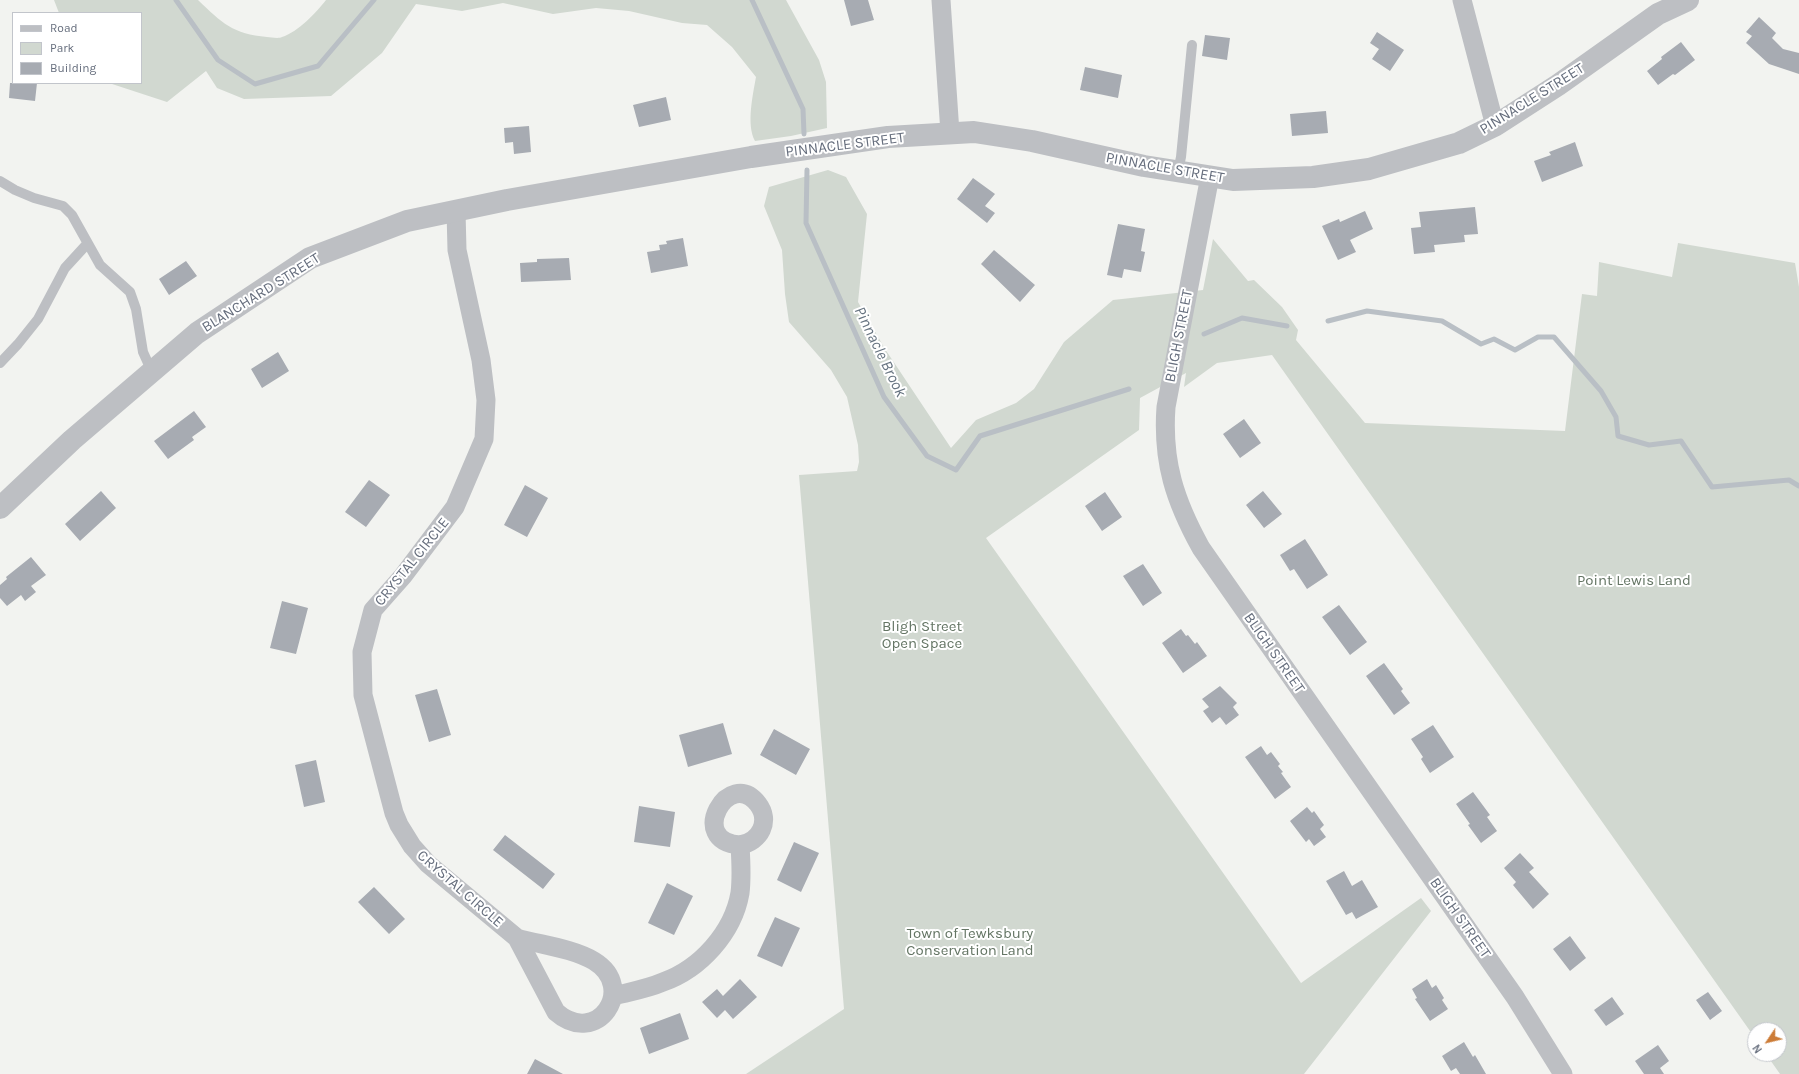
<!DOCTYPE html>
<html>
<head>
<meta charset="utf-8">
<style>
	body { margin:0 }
	#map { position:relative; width:1799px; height:1074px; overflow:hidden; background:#f2f3f0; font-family:Karla,sans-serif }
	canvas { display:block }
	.legend { position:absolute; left:12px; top:12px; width:130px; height:72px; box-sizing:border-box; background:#fff; border:1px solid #c2c5cb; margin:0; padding:5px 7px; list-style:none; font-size:12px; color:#666e7d }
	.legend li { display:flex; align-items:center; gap:8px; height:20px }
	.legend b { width:20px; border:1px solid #c2c5cb }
	.north { position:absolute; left:1747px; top:1022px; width:40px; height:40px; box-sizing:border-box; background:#fff; border:1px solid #c2c5cb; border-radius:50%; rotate:235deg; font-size:11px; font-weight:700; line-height:16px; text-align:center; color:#666e7d }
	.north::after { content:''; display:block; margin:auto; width:14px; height:18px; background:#cc7c37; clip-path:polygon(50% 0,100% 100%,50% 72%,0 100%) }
</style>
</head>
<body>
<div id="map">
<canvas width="1799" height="1074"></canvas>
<ul class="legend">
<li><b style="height:5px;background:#bdbfc3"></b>Road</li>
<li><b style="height:11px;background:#d1d8d0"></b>Park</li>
<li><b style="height:11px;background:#a7abb2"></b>Building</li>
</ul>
<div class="north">N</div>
</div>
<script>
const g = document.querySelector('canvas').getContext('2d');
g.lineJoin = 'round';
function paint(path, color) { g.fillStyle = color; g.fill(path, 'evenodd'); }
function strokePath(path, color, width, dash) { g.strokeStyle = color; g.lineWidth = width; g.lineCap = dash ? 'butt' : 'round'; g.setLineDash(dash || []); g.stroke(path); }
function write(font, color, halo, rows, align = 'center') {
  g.font = font + ' Karla,sans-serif'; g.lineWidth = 4; g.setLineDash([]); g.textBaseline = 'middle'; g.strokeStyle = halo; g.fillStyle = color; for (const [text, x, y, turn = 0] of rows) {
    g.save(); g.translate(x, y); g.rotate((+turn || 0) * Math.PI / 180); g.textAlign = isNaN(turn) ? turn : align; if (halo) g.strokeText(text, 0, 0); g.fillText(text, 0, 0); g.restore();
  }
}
const green = new Path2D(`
	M 54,0 L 198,0 C 222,23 233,34 267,37 C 271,37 278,39 282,37 C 298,32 316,13 326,0 L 786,0 L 819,60 L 826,82 L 827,128 L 791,136 L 755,141 C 746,125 753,94 756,77 L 732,47 L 707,25 L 682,23 L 629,11 L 596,8 L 553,14 L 503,3 L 462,11 L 416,4 L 382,53 L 331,96 L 244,99 L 217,88 L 206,71 L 167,102 L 109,83 L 141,83 L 141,13 L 59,13 Z
	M 828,170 L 846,177 L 867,214 L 858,302 L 885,349 L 951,448 L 976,420 L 1016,403 L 1034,389 L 1064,342 L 1113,300 L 1203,290 L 1213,239 L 1248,281 L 1254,280 L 1282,307 L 1298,330 L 1296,340 L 1365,423 L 1565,431 L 1582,294 L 1597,296 L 1599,262 L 1672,277 L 1678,243 L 1795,263 L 1799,287 L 1799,1074 L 1780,1074 L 1766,1054 L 1779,1054 L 1779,1030 L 1755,1030 L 1755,1038 L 1272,355 L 1217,363 L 1184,387 L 1186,373 L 1140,398 L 1139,430 L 986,538 L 1301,983 L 1421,898 L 1431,911 L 1304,1074 L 746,1074 L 844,1009 L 799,475 L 857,471 L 859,462 L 858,445 L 847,397 L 831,370 L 789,322 L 785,294 L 782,250 L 764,206 L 769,187 Z`);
const stream = new Path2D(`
	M 176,0 L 218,60 L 255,84 L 318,66 L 374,0
	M 752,0 L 803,109 L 804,134
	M 807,170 L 806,223 L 884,397 L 927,456 L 956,470 L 980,436 L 1129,389
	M 1328,321 L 1367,311 L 1442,321 L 1481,344 L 1494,339 L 1515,350 L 1538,337 L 1554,337 L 1601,391 L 1616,417 L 1618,436 L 1649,445 L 1681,441 L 1712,487 L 1789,480 L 1799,486
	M 1204,334 L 1242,318 L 1287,326`);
const building = new Path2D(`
	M 844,0 L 868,0 L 874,20 L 851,26 Z
	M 1759,17 L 1776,33 L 1772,38 L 1783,49 L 1799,53 L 1799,74 L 1769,64 L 1746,43 L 1752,36 L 1746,32 Z
	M 1377,32 L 1404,50 L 1390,71 L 1372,59 L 1379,49 L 1370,43 Z
	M 1205,35 L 1230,38 L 1227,60 L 1202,56 Z
	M 1681,42 L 1695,60 L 1675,75 L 1673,74 L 1658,85 L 1647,71 L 1662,59 L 1661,57 Z
	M 1085,67 L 1122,75 L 1118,98 L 1080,90 Z
	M 10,83 L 37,83 L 35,101 L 9,98 Z
	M 666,97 L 671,120 L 639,127 L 633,105 Z
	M 1326,111 L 1328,133 L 1292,136 L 1290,114 Z
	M 529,126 L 531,152 L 514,154 L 513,142 L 505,143 L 504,128 Z
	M 1575,142 L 1583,166 L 1542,182 L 1534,161 L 1551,155 L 1549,152 Z
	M 973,178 L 995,194 L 985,206 L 995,213 L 987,223 L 957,199 Z
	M 1475,207 L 1478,234 L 1464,235 L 1465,242 L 1434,245 L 1435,252 L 1414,254 L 1411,228 L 1421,227 L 1419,212 Z
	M 1365,211 L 1373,229 L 1350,240 L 1356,252 L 1338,260 L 1322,226 L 1339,219 L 1340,222 Z
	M 1118,224 L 1145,229 L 1141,251 L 1145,252 L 1141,272 L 1124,269 L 1122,278 L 1107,275 Z
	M 683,238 L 688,266 L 651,273 L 647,252 L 660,250 L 659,245 L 667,244 L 666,241 Z
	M 994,250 L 1035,285 L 1020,302 L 981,264 Z
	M 569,258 L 571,280 L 521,282 L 520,263 L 537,262 L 537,259 Z
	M 186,261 L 197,276 L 169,295 L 159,279 Z
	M 278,352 L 289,371 L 262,388 L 251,369 Z
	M 194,411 L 206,427 L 192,437 L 194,440 L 168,459 L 154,441 Z
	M 1244,419 L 1261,443 L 1240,458 L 1223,434 Z
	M 369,480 L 390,495 L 366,527 L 345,512 Z
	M 525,485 L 548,498 L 527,537 L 504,525 Z
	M 101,491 L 116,508 L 80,541 L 65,524 Z
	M 1263,491 L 1282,514 L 1264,528 L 1246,505 Z
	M 1105,492 L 1122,517 L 1102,531 L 1085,506 Z
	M 1305,539 L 1328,575 L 1307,589 L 1294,569 L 1290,571 L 1280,555 Z
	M 31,557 L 46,575 L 31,586 L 36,592 L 25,601 L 21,595 L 7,606 L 0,598 L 0,585 L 7,579 L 6,577 Z
	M 1143,564 L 1162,593 L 1143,606 L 1123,576 Z
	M 282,601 L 308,608 L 296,654 L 270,648 Z
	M 1339,605 L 1367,642 L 1350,655 L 1322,617 Z
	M 1181,629 L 1186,636 L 1188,635 L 1195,644 L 1197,642 L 1207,656 L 1183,673 L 1162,643 Z
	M 1384,663 L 1403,689 L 1401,691 L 1410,703 L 1394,715 L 1366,676 Z
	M 1220,686 L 1237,703 L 1233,707 L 1239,715 L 1226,725 L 1220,717 L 1212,723 L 1203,711 L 1209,707 L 1202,699 Z
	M 437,689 L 451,735 L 429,742 L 415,695 Z
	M 723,723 L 732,754 L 688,767 L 679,735 Z
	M 1433,725 L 1454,757 L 1430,773 L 1421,759 L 1423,757 L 1411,739 Z
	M 774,729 L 810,749 L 796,775 L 760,755 Z
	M 1261,746 L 1267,755 L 1271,752 L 1280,764 L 1278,766 L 1283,772 L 1281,773 L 1291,787 L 1275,799 L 1245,757 Z
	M 316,760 L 325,802 L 304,807 L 295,765 Z
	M 1473,792 L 1490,815 L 1487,817 L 1497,831 L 1481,843 L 1468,825 L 1470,824 L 1456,804 Z
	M 639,806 L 675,812 L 670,847 L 634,842 Z
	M 1307,807 L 1312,813 L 1314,811 L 1324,825 L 1320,829 L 1326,837 L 1314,846 L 1309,839 L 1306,842 L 1290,821 Z
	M 505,835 L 555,874 L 543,889 L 493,850 Z
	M 794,842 L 819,853 L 801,892 L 777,880 Z
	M 1520,853 L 1534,868 L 1529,872 L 1549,894 L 1533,909 L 1513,885 L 1516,882 L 1504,868 Z
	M 1344,871 L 1352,886 L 1362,880 L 1378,907 L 1356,919 L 1352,912 L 1346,915 L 1326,881 Z
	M 667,883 L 693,896 L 674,935 L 648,923 Z
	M 374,887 L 405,919 L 389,934 L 358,902 Z
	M 775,917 L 800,928 L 782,967 L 757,956 Z
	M 1570,936 L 1586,958 L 1570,971 L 1553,949 Z
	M 740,979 L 757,997 L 733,1019 L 725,1010 L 717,1018 L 702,1002 L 717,989 L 723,996 Z
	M 1427,979 L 1432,988 L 1436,985 L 1444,998 L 1442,1000 L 1448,1009 L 1430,1021 L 1415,999 L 1417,998 L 1412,989 Z
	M 1708,992 L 1722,1011 L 1710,1020 L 1696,1000 Z
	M 1612,997 L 1624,1014 L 1606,1026 L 1594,1010 Z
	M 680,1013 L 689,1039 L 649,1054 L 640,1028 Z
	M 1464,1042 L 1473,1057 L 1475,1055 L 1486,1074 L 1460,1074 L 1456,1068 L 1451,1071 L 1442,1056 Z
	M 1658,1045 L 1669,1061 L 1660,1068 L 1664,1074 L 1644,1074 L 1635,1061 Z
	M 535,1059 L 563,1074 L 527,1074 Z`);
const service = new Path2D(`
	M 1178,171 L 1181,157 L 1192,45
	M 0,181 L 15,190 L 34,198 L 63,206 L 72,215 L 100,265 L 130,292 L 136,309 L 143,352 L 152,372
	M 0,363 L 18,344 L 38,319 L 65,268 L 87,244`);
const minor = new Path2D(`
	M 941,0 L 950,133
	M 1462,0 L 1495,126
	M 1210,176 L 1166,407 C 1162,462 1175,501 1201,548 L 1515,997 L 1563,1074
	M 456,211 L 457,250 L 481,360 L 486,400 L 484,439 L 455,507 L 403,576 L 373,610 L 362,652 L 363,695 L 394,813 L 399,825 L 412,846 L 428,864 L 517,938 L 556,1012 C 597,1048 638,988 594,961 C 572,948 541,945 517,938
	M 613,996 C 629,992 647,989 663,982 C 700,969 733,933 740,893 C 742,877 741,861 740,845 C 760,842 771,821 758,804 C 729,766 686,842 740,845`);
const tertiary = new Path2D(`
	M 0,508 L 72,440 L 197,333 L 310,258 L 407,221 L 507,200 L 751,157 L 888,137 L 974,132 L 1032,141 L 1144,166 L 1233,180 L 1313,177 L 1369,169 L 1459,143 L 1496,125 L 1558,85 L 1658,14 L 1688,0`);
const streetNames = [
	["PINNACLE STREET",1532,99,-32],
	["PINNACLE STREET",845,145,-7],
	["PINNACLE STREET",1165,168,10],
	["BLANCHARD STREET",261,293,-32],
	["BLIGH STREET",1179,336,-79],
	["CRYSTAL CIRCLE",412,562,-51],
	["BLIGH STREET",1274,653,55],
	["CRYSTAL CIRCLE",460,889,41],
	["BLIGH STREET",1460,918,55]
];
const parkNames = [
	["Point Lewis Land",1634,581],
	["Bligh Street",922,627],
	["Open Space",922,644],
	["Town of Tewksbury",970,934],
	["Conservation Land",970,951]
];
const waterNames = [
	["Pinnacle Brook",880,352,64]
];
paint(green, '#d1d8d0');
strokePath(stream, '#b9bfc5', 5);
paint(building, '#a7abb2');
strokePath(service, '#bdbfc3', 10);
strokePath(minor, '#bdbfc3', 19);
strokePath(tertiary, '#bdbfc3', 22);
write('15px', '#666e7d', '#fff', streetNames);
write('15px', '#647564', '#fff', parkNames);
write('italic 16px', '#677481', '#fff', waterNames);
</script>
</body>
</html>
